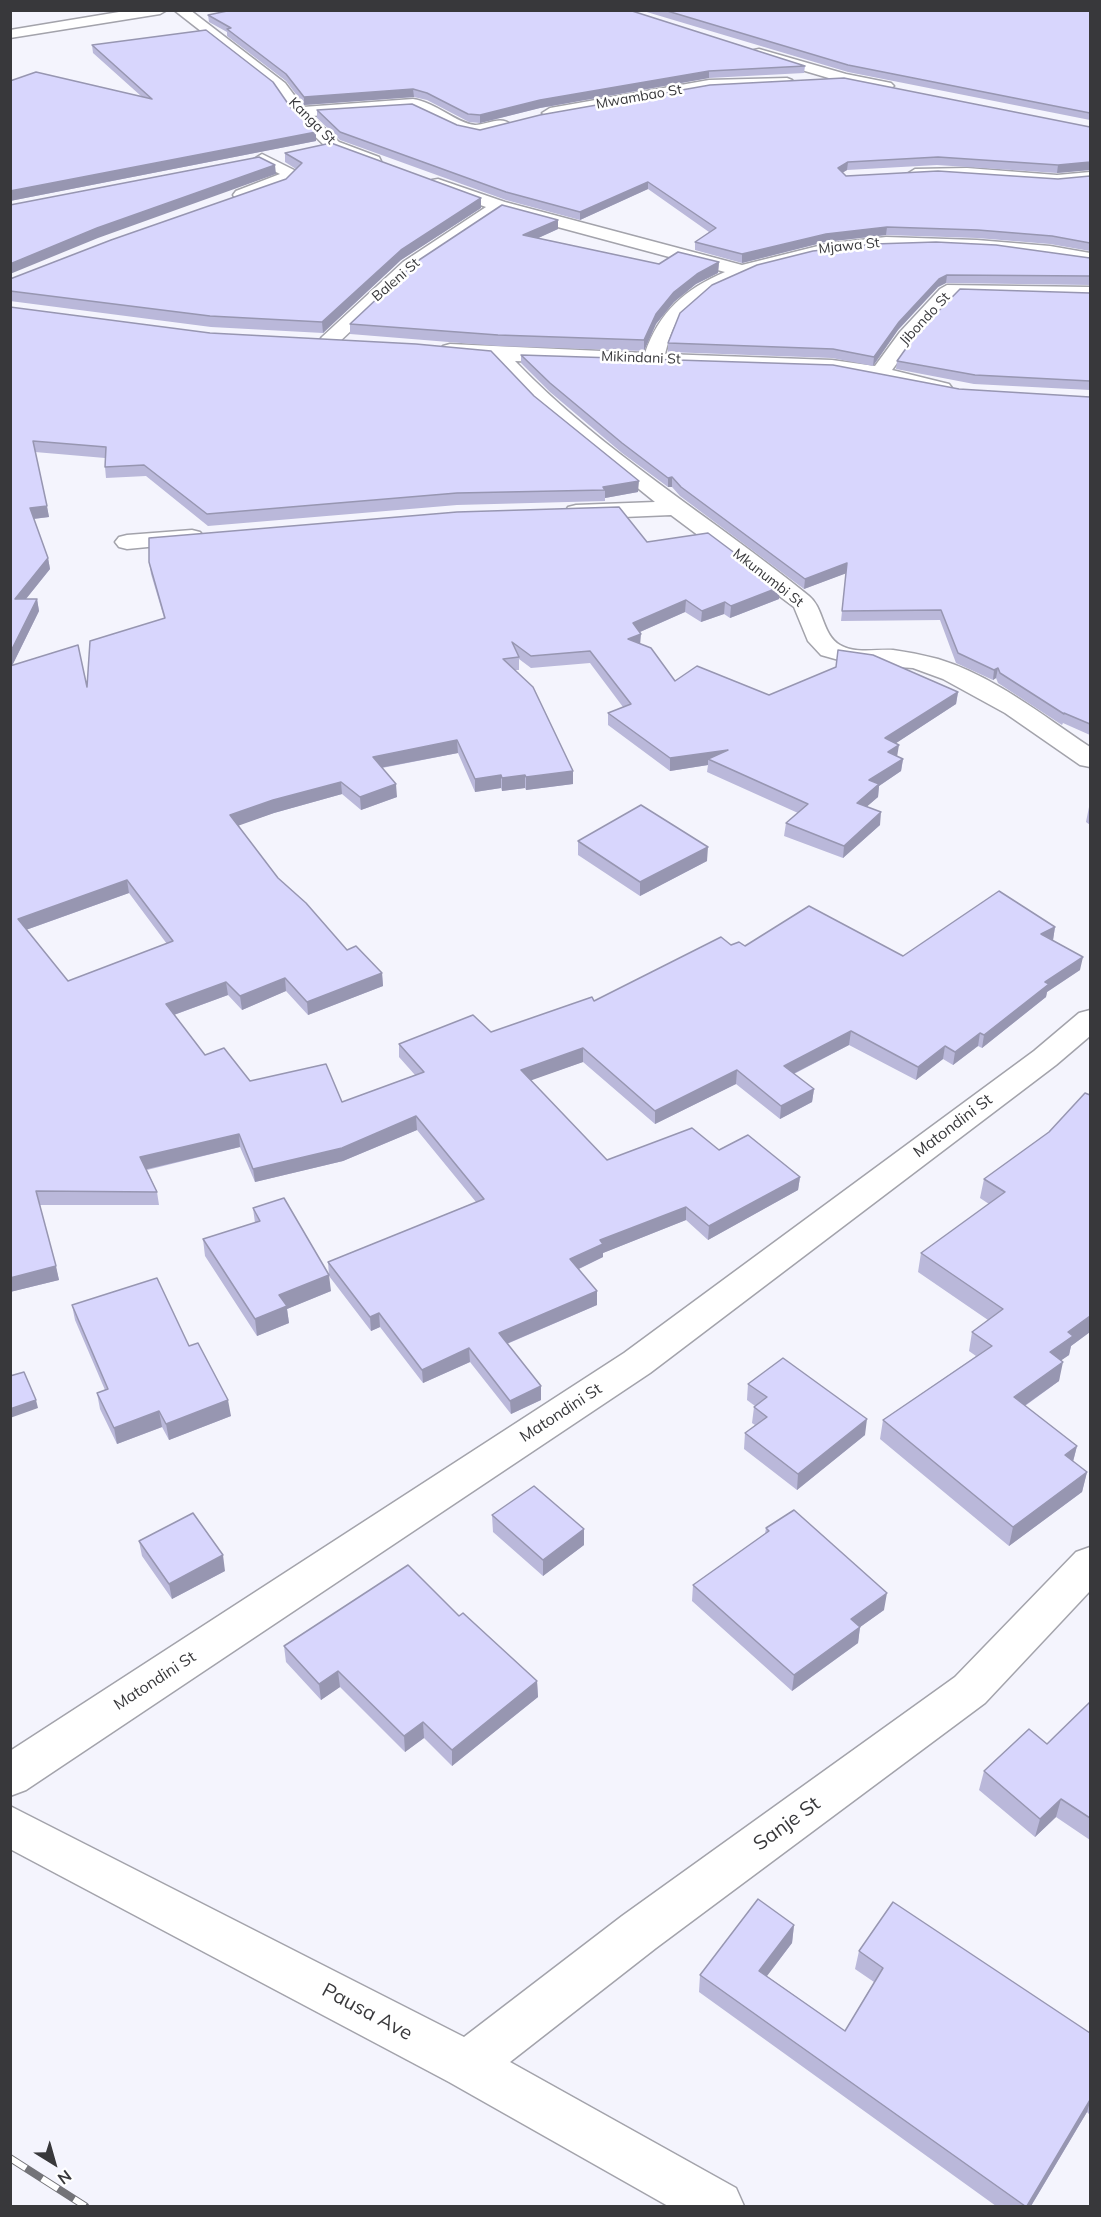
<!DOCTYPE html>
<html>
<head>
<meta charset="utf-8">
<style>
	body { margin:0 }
	#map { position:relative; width:1101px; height:2217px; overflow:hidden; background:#f4f4fd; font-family:Mulish,sans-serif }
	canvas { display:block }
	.frame { position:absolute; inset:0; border:12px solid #38383b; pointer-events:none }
	.north { position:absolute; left:24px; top:2133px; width:60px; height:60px; -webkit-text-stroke:4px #fff; paint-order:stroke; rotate:143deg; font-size:16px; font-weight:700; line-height:24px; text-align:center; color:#38383b }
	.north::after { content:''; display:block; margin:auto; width:21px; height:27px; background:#38383b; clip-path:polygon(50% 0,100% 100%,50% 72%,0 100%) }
</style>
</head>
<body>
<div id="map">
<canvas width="1101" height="2217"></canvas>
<div class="frame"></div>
<div class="north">N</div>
</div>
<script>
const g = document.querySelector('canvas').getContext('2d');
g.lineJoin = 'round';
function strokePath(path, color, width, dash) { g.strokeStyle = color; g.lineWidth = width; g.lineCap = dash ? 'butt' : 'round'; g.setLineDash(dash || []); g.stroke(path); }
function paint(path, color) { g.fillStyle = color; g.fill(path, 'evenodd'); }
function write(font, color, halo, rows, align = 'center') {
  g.font = font + ' Mulish,sans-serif'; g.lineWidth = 5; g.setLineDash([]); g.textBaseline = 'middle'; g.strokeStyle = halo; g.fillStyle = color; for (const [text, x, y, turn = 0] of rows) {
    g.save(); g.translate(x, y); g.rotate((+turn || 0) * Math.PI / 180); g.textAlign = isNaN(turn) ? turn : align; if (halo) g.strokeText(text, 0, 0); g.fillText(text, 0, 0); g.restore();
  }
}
const minor = new Path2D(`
	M 131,10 L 167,10 L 160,14 L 10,38 L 10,30 Z
	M 174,10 L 190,10 L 285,83 L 303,107 L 413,99 C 435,102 458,124 475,125 C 486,125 502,115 511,125 L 503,130 L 471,135 L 413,109 L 312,116 L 339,142 L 379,157 L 381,161 L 379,165 L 367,165 L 327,148 L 293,115 L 275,89 Z
	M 759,49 L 846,74 L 891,83 L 894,86 L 886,91 L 839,81 L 754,56 L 752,53 L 754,50 Z
	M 787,78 L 792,80 L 795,83 L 792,86 L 709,90 L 550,118 L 542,113 L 550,108 L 709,80 Z
	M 262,154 L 300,173 C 291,186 251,202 236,199 L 233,195 L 236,191 L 280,174 L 256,162 L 254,159 Z
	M 967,168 L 1057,175 L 1090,172 L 1090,182 C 1041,187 992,178 942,179 C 932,179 913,183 907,174 L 915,169 Z
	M 438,179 L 505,202 L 742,265 L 826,244 L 886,237 L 977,240 L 1050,246 L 1090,253 L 1090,264 C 996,241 742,232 678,320 C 671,330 668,343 665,354 L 832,360 L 875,366 L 900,332 L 940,289 L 947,285 L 1090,287 L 1090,299 L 958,295 L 954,297 L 914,340 L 892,370 L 949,384 L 952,388 L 949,392 L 942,394 L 880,379 L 832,372 L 515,361 C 602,452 712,517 809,596 C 824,608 822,635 840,645 C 855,654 876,649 893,650 C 908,652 923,655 938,659 C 994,676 1042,715 1090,747 L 1090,767 L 1080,765 L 1005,713 L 943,679 L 913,668 L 853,664 L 821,655 L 808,641 L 794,607 L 671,515 L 576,519 L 568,517 L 565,512 L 568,507 L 576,505 L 655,502 L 535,405 L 492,359 L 443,354 L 440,350 L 443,346 L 450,344 L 645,353 C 659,312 685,289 725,272 L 502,212 L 415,270 L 336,345 L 322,345 L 319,341 L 322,337 L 403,262 L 486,207 L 432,188 L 430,184 L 432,180 Z
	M 192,530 L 200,532 L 204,537 L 200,542 L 127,549 L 119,547 L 115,542 L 119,537 L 127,535 Z
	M 1090,1010 L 1090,1036 L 1056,1065 L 650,1373 L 26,1790 L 10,1796 L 10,1751 L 624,1353 L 1034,1051 L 1079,1013 Z
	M 1090,1547 L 1090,1591 L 985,1703 L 656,1948 L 510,2062 L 736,2188 L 744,2206 L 668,2206 L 449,2082 L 10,1849 L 10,1806 L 464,2037 L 622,1916 L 955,1677 L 1076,1552 Z`);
const rail = new Path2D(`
	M 10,2158 L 85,2206`);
const wall = new Path2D(`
	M 640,10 L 1090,10 L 1090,120 L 848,72 Z
	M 208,15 L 805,66 L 804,73 L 709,78 L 540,108 L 480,123 L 469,122 L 427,100 L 414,97 L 304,105 L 286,81 L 227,36 L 227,32 L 209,22 Z
	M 92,45 L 291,108 L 316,132 L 316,141 L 10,201 L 10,81 L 141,96 L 93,53 Z
	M 317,110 L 457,125 L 480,130 L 1090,127 L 1090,170 L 1057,173 L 937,165 L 847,170 L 842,173 L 846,176 L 1058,179 L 1090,176 L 1090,251 L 1050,244 L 977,238 L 886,235 L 825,242 L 742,263 L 695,250 L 695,242 L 709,232 L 648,189 L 580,220 L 506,200 L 340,140 L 317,118 Z
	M 285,153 L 481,208 L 401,260 L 323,333 L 211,327 L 10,301 L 10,279 L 286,179 L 296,169 L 285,162 Z
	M 558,220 L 558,229 L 538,238 L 659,264 L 719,262 L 718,273 L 696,284 L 674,302 L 656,324 L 644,351 L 498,346 L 350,334 L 350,324 Z
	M 1090,258 L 1090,288 L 1090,285 L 946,283 L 938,287 L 898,330 L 873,366 L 832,358 L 668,352 L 668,343 L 712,285 Z
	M 1090,293 L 1090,392 L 1090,390 L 974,384 L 896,369 L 897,361 Z
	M 10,307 L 534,396 L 638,492 L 605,498 L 605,501 L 457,505 L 208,526 L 146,476 L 106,478 L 105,467 L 105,458 L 35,452 L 49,517 L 34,519 L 48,558 L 50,569 L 26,599 L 37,599 L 39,611 L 12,666 L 87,687 L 164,618 L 151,574 L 149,562 L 647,542 L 779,599 L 730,618 L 724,614 L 701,622 L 685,612 L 640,632 L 640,644 L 675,681 L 769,695 L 958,692 L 956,704 L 896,743 L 897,756 L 903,759 L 901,771 L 879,786 L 878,797 L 866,807 L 880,825 L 843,858 L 784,836 L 786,823 L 798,813 L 707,772 L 708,765 L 670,771 L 608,725 L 608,713 L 623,707 L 590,663 L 531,668 L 519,659 L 519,670 L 515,670 L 573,771 L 573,784 L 526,790 L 525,788 L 502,791 L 501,788 L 475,792 L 458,753 L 382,768 L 397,797 L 361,810 L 342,794 L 274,813 L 238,825 L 278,878 L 347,950 L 382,973 L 383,986 L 308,1015 L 286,991 L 242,1010 L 228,995 L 174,1015 L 205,1055 L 250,1081 L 342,1102 L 415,1075 L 399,1057 L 399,1044 L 491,1032 L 594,1001 L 731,945 L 903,956 L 1055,927 L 1053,940 L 1080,970 L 1047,992 L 1046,997 L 982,1048 L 978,1046 L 953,1065 L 943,1059 L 916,1080 L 849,1045 L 794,1074 L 814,1089 L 812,1102 L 780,1119 L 736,1084 L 655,1124 L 583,1062 L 530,1080 L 607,1160 L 719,1150 L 800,1177 L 798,1190 L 708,1240 L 686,1220 L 603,1253 L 603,1257 L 579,1269 L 597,1305 L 507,1344 L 541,1400 L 511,1414 L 470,1362 L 423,1383 L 380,1327 L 371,1331 L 329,1276 L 328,1262 L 476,1202 L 417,1130 L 343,1161 L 255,1182 L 240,1147 L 147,1170 L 157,1192 L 159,1205 L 40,1205 L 59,1280 L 10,1292 ZM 129,893 L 167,944 L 68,981 L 26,930 Z
	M 521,355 L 959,389 L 1090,397 L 1090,735 L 1063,723 L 1062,725 L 998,683 L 996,678 L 993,680 L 956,663 L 940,620 L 841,621 L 846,573 L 804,589 L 680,496 L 672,487 L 668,487 L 622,453 L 550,392 L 521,363 Z
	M 1090,806 L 1090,825 L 1086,822 L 1089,807 Z
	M 578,841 L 707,861 L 640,896 L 578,855 Z
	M 1090,1095 L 1090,1332 L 1071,1346 L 1069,1355 L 1061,1360 L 1059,1381 L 1025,1406 L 1077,1446 L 1073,1462 L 1087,1472 L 1082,1492 L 1009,1546 L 880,1439 L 883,1420 L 976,1356 L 969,1351 L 972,1332 L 988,1320 L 918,1272 L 921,1253 L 989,1204 L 980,1198 L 984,1179 L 1049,1132 Z
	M 253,1208 L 331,1291 L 287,1309 L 289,1323 L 257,1336 L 205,1256 L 203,1239 L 255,1223 Z
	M 72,1305 L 189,1346 L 231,1416 L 169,1440 L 162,1427 L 117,1444 L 100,1409 L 97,1393 L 105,1390 L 75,1320 Z
	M 748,1384 L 865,1435 L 797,1490 L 744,1449 L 745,1433 L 755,1425 L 752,1423 L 754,1407 L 755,1406 L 747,1400 Z
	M 492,1515 L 584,1529 L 584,1545 L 543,1576 L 493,1532 Z
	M 766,1528 L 884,1610 L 860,1627 L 858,1643 L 792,1691 L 692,1601 L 693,1585 L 765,1534 Z
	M 139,1541 L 225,1571 L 172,1599 L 142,1556 Z
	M 459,1616 L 537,1681 L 538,1697 L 452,1766 L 424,1738 L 405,1752 L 340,1687 L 321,1700 L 286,1662 L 284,1646 Z
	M 1090,1702 L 1090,1840 L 1056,1817 L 1035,1837 L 979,1790 L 984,1771 L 1047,1744 Z
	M 794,1925 L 792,1943 L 767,1976 L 845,2031 L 874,1982 L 855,1969 L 859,1951 L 1090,2033 L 1090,2115 L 1087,2112 L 1031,2206 L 996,2206 L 699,1992 L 700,1975 Z`);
const shadedWall = new Path2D(`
	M 709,71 L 709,78 L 540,108 L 480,123 L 480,115 L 540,100 Z
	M 413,89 L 414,97 L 304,105 L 304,97 Z
	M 316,132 L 316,141 L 10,201 L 10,191 Z
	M 848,162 L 847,170 L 837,176 L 838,168 Z
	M 1090,162 L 1090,170 L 1057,173 L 1058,165 Z
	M 275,165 L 276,174 L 98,238 L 10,274 L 10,264 L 97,228 Z
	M 648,182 L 648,189 L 580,220 L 580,212 Z
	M 481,198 L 481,208 L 401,260 L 323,333 L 322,322 L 401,250 Z
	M 558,220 L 558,229 L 523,245 L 523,235 Z
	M 887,227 L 886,235 L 825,242 L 742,263 L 742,254 L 826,234 Z
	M 719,262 L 718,273 L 696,284 L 674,302 L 656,324 L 644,351 L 644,340 L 656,314 L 674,292 L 697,274 Z
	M 947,275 L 946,283 L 938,287 L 898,330 L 873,366 L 874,357 L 899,322 L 939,279 Z
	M 672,477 L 672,487 L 668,487 L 668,478 Z
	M 639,481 L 638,492 L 605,498 L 605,490 L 603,487 Z
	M 47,506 L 49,517 L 32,519 L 30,508 Z
	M 48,558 L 50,569 L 17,610 L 15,599 Z
	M 847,563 L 847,573 L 804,589 L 805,579 Z
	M 780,587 L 779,599 L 730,618 L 731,606 Z
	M 37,599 L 39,611 L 10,670 L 10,653 Z
	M 686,600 L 685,612 L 633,635 L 633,623 Z
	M 725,602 L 724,614 L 701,622 L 702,611 Z
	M 641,634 L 640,646 L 628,639 Z
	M 998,668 L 996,678 L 993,680 L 994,670 Z
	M 958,692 L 956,704 L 884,751 L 885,738 Z
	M 457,740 L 458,753 L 374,769 L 373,757 Z
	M 899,745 L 897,757 L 888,752 Z
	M 728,750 L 708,759 L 708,765 L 670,771 L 670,758 Z
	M 903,759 L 901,771 L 879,786 L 878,797 L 856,816 L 857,803 L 869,780 Z
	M 573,771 L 573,784 L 526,790 L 526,777 Z
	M 501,775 L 501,788 L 475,792 L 475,779 Z
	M 525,775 L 525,788 L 502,791 L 502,778 Z
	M 341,782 L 342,794 L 274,813 L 232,828 L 230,815 L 273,800 Z
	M 396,784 L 397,797 L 361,810 L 360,797 Z
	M 881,812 L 880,825 L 843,858 L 844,846 Z
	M 708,847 L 707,861 L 640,896 L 640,882 Z
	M 127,880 L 129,893 L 20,932 L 18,919 Z
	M 1055,927 L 1053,940 L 1041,934 Z
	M 1083,957 L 1080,970 L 1047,992 L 1046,997 L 982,1048 L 984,1035 L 1045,982 Z
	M 382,973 L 383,986 L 308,1015 L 307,1002 Z
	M 285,978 L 286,991 L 242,1010 L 240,996 Z
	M 226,982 L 228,995 L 168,1017 L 166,1004 Z
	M 851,1031 L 849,1045 L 783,1079 L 784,1066 Z
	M 980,1033 L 978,1046 L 953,1065 L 955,1052 Z
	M 945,1046 L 943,1059 L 916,1080 L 918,1067 Z
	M 583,1048 L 583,1062 L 521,1084 L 521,1070 Z
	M 737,1070 L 736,1084 L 655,1124 L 655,1111 Z
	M 814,1089 L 812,1102 L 780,1119 L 781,1106 Z
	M 416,1116 L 417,1130 L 343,1161 L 255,1182 L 253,1169 Z
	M 239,1134 L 240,1147 L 143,1170 L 140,1157 Z
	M 800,1177 L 798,1190 L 708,1240 L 709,1226 Z
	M 686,1207 L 686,1220 L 603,1253 L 603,1257 L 570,1273 L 570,1259 L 600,1240 Z
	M 56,1266 L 59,1280 L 10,1292 L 10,1278 Z
	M 329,1275 L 331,1291 L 287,1309 L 289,1323 L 257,1336 L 255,1319 L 279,1295 Z
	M 597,1291 L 597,1305 L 499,1347 L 499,1333 Z
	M 379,1313 L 380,1327 L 371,1331 L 370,1317 Z
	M 1090,1316 L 1090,1332 L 1071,1346 L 1069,1355 L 1046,1371 L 1050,1352 L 1068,1332 Z
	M 469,1348 L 470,1362 L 423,1383 L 422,1370 Z
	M 1063,1362 L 1059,1381 L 1010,1416 L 1014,1397 Z
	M 541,1386 L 541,1400 L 511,1414 L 510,1401 Z
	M 36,1400 L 38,1408 L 10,1418 L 10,1409 Z
	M 228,1400 L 231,1416 L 169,1440 L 166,1424 Z
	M 159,1411 L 162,1427 L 117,1444 L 114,1428 Z
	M 867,1419 L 865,1435 L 797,1490 L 798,1474 Z
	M 1077,1446 L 1072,1465 L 1065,1455 Z
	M 1087,1472 L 1082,1492 L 1009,1546 L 1013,1527 Z
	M 584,1529 L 584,1545 L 543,1576 L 543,1560 Z
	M 223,1555 L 225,1571 L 172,1599 L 169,1584 Z
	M 887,1593 L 884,1610 L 849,1635 L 851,1619 Z
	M 860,1627 L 858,1643 L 792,1691 L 794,1675 Z
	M 338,1671 L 340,1687 L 321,1700 L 319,1684 Z
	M 537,1681 L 538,1697 L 452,1766 L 452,1750 Z
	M 423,1722 L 424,1738 L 405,1752 L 404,1736 Z
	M 1061,1799 L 1056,1817 L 1035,1837 L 1040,1819 Z
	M 794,1925 L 792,1943 L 757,1989 L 759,1971 Z
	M 1090,2100 L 1090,2102 L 1087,2112 L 1031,2206 L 1027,2206 Z`);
const building = new Path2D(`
	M 232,10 L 629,10 L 805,66 L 709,71 L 540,100 L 480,115 L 468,114 L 427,93 L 413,89 L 304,97 L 286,74 L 227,29 L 231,28 L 208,15 Z
	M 664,10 L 1090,10 L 1090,113 L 848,65 Z
	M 206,30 L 273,82 L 291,108 L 316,132 L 10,191 L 10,81 L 36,72 L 152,99 L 92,45 Z
	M 844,78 L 1090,127 L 1090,162 L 1058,165 L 938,157 L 848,162 L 838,168 L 846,176 L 938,171 L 1058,179 L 1090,176 L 1090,243 L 1052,236 L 978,230 L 887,227 L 826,234 L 742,254 L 695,242 L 716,228 L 648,182 L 580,212 L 506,192 L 340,132 L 317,110 L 412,104 L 457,125 L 480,130 L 540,115 L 710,85 Z
	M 331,143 L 481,198 L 401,250 L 322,322 L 210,316 L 10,291 L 10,279 L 111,240 L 286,179 L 302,163 L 285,153 Z
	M 259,157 L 275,165 L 97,228 L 10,264 L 10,205 Z
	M 502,205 L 558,220 L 523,235 L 659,264 L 678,252 L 719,262 L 697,274 L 674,292 L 656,314 L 644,340 L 498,335 L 350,324 L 416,262 Z
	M 936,242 L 996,245 L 1090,258 L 1090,276 L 947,275 L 939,279 L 899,322 L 874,357 L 833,349 L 668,343 L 680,313 L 712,285 L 757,265 L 813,251 L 874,244 Z
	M 960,289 L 1090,293 L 1090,381 L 975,375 L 897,361 L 917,333 Z
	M 10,307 L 210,333 L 416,344 L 491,351 L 534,396 L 639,481 L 603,487 L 605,490 L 457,493 L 207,514 L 144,465 L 105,467 L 106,447 L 33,441 L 47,506 L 30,508 L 48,558 L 15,599 L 37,599 L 10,653 Z
	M 521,355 L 833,365 L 959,389 L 1090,397 L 1090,724 L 1064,713 L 1064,714 L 1000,673 L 998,668 L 994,670 L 958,653 L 941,610 L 842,611 L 847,563 L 805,579 L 681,487 L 672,477 L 668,478 L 622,443 L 550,383 Z
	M 619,507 L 647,542 L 708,533 L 780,587 L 731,606 L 725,602 L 702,611 L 686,600 L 633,623 L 641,634 L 628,639 L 651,648 L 675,681 L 697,666 L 769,695 L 836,667 L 838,650 L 873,655 L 958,692 L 885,738 L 899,745 L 888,752 L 903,759 L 869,780 L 879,784 L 857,803 L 881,812 L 844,846 L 786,823 L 808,804 L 708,759 L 728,750 L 670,758 L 608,713 L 631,704 L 590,651 L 531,656 L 512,642 L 519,657 L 503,659 L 533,687 L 573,771 L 526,777 L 525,775 L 502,778 L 501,775 L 475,779 L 457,740 L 373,757 L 396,784 L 360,797 L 341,782 L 273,800 L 230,815 L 278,878 L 306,903 L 347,950 L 356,946 L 382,973 L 307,1002 L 285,978 L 240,996 L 226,982 L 166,1004 L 205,1055 L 224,1048 L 250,1081 L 326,1064 L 342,1102 L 424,1072 L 399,1044 L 473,1015 L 491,1032 L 592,997 L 594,1001 L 721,937 L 731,945 L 739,942 L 745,946 L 809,906 L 903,956 L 999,891 L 1055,927 L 1041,934 L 1083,957 L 1045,982 L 1049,984 L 984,1035 L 980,1033 L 955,1052 L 945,1046 L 918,1067 L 851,1031 L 784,1066 L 814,1089 L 781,1106 L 737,1070 L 655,1111 L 583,1048 L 521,1070 L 607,1160 L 692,1128 L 719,1150 L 748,1135 L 800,1177 L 709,1226 L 686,1207 L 600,1240 L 603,1244 L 570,1259 L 597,1291 L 499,1333 L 541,1386 L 510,1401 L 469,1348 L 422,1370 L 379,1313 L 370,1317 L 328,1262 L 484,1199 L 416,1116 L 342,1148 L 253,1169 L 239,1134 L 140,1157 L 157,1192 L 36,1191 L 56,1266 L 10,1278 L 10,666 L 78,645 L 87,687 L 90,641 L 165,618 L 149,562 L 149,538 L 457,512 ZM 127,880 L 173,941 L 68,981 L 18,919 Z
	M 641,805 L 708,847 L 640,882 L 578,841 Z
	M 1085,1093 L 1090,1095 L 1090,1316 L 1068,1332 L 1073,1336 L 1050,1352 L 1063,1362 L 1014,1397 L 1077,1446 L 1065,1455 L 1087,1472 L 1013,1527 L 883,1420 L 992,1346 L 972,1332 L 1003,1309 L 921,1253 L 1005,1192 L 984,1179 L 1049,1132 Z
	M 284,1198 L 329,1275 L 279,1295 L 287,1306 L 255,1319 L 203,1239 L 260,1221 L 253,1208 Z
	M 157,1278 L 189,1346 L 198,1343 L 228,1400 L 166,1424 L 159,1411 L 114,1428 L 97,1393 L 108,1389 L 72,1305 Z
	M 783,1358 L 867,1419 L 798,1474 L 745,1433 L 767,1417 L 754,1407 L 767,1397 L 748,1384 Z
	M 24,1372 L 36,1400 L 10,1409 L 10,1376 Z
	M 534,1486 L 584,1529 L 543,1560 L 492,1515 Z
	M 794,1510 L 887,1593 L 851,1619 L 860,1627 L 794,1675 L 693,1585 L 769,1531 L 766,1528 Z
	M 193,1513 L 223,1555 L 169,1584 L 139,1541 Z
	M 408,1565 L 459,1616 L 463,1613 L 537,1681 L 452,1750 L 423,1722 L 404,1736 L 338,1671 L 319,1684 L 284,1646 Z
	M 1090,1702 L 1090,1818 L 1061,1799 L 1040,1819 L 984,1771 L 1029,1729 L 1047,1744 Z
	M 758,1899 L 794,1925 L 759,1971 L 845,2031 L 883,1968 L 859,1951 L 893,1902 L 1090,2033 L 1090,2100 L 1027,2206 L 1025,2206 L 700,1975 Z`);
const farStreetnames = [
	["Mwambao St",639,97,-10],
	["Kanga St",312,121,45],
	["Mjawa St",849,246,-6],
	["Baleni St",396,280,-41],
	["Jibondo St",925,319,-47],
	["Mikindani St",641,358,2],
	["Mkunumbi St",768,578,38]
];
const streetNames = [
	["Matondini St",953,1126,-37],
	["Matondini St",561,1413,-33],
	["Matondini St",155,1681,-33]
];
const nearStreetnames = [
	["Sanje St",787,1824,-36],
	["Pausa Ave",367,2012,28]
];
strokePath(minor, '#a3a3ab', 3);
paint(minor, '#fff');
strokePath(rail, '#737378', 8);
strokePath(rail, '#fff', 6, [19]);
paint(wall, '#bab8da');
paint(shadedWall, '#9796b1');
paint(building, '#d8d6fd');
strokePath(building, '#9796b1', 1.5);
write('14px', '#38383b', '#fff', farStreetnames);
write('16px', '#38383b', '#fff', streetNames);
write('20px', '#38383b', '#fff', nearStreetnames);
</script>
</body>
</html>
